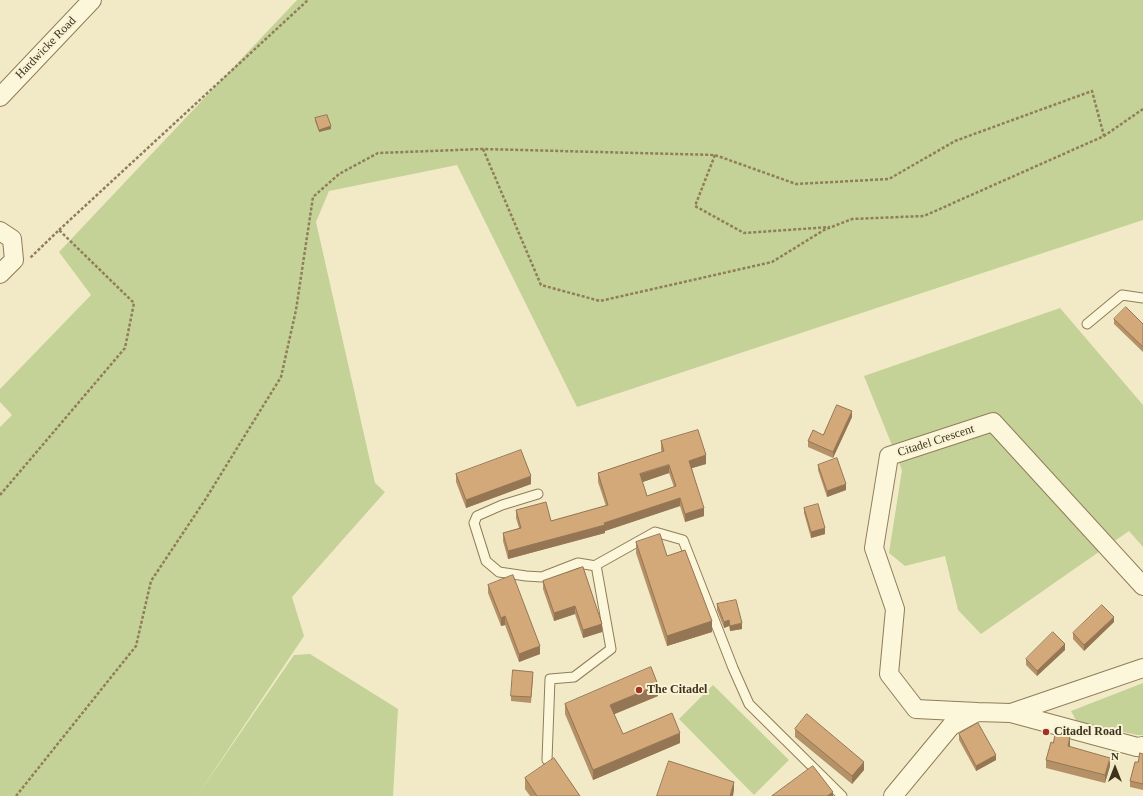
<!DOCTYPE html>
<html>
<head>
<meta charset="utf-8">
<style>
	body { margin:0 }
	#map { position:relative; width:1143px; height:796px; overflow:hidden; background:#f2eac6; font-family:"Times New Roman",serif }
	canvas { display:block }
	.north { position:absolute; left:1095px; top:748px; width:40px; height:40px; -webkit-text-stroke:3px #f9f3d6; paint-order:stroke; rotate:0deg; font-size:11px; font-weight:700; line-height:16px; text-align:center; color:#3e321e }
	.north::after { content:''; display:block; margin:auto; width:14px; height:18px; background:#3e321e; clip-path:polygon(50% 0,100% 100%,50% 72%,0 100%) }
</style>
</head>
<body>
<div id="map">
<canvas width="1143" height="796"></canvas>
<div class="north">N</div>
</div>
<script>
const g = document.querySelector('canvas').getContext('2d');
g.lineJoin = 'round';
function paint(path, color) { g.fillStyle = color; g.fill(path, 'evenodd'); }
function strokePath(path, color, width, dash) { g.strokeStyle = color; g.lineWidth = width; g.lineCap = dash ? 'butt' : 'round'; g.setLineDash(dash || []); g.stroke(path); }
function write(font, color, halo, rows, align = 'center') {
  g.font = font + ' "Times New Roman",serif'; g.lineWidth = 4; g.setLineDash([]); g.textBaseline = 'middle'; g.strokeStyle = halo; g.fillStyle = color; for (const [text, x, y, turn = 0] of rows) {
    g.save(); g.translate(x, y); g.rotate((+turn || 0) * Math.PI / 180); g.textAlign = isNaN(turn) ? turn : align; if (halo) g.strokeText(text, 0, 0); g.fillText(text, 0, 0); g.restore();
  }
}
const green = new Path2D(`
	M 297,0 L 1143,0 L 1143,220 L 577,407 L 457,165 L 329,191 L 316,222 L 375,483 L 385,492 L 292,597 L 304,636 L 197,796 L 0,796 L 0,427 L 12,415 L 0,402 L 0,389 L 91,295 L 59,252 Z
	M 1060,308 L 1143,405 L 1143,547 L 1129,531 L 981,634 L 958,610 L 945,556 L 905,566 L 889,553 L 902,470 L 864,376 Z
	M 310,654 L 398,709 L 393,796 L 197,796 L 294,655 Z
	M 1143,683 L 1143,735 L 1137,735 L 1077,722 L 1071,711 Z
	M 713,685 L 789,760 L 754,795 L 679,719 Z`);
const path = new Path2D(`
	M 483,149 L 541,285 L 600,301 L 772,262 L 824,230 L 852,219 L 924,216 L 1104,136 L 1143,109
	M 715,155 L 695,206 L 744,233 L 830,227
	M 59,230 L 308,0
	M 0,495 L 125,348 L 134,303 L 59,230 L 30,258
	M 16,796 L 136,646 L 151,581 L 205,500 L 281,377 L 296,310 L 313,197 L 339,174 L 378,153 L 483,149 L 715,155 L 796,184 L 889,179 L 955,141 L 1092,91 L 1104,136`);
const service = new Path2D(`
	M 1087,324 L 1122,295 L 1143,298
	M 538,494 L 502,505 L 477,516 L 474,523 L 486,561 L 499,572 L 526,576 L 542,577 L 578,563 L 596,566
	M 547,760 L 550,679 L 574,677 L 611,649 L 596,565 L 655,532 L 683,540 L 733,668 L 749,704 L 842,796`);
const minor = new Path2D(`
	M 0,97 L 92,0
	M 0,231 L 12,239 L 14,260 L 0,274
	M 977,712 L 916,709 L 889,674 L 895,609 L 874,548 L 889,456 L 993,422 L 1143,586
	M 1011,713 L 1143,668
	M 893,796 L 951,726 L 977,712 L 1011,713 L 1137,747 L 1143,746`);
const wall = new Path2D(`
	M 315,118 L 331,129 L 319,132 L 315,121 Z
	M 1114,319 L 1143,324 L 1143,352 L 1114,324 Z
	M 852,417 L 833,458 L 808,447 L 808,441 L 823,435 Z
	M 661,441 L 706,464 L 692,468 L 704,516 L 685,522 L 680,506 L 605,531 L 605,533 L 508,559 L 503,541 L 503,533 L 519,528 L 516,518 L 516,510 L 551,521 L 606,506 L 598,482 L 598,473 L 662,452 L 661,450 ZM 669,473 L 674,487 L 647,496 L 642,482 Z
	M 818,465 L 846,490 L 827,497 L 818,470 Z
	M 456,474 L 531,484 L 466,508 L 456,482 Z
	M 804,508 L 825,534 L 811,538 L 804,513 Z
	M 636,542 L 667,556 L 712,632 L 667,646 L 636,553 Z
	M 583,567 L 602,632 L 583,638 L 575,614 L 554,621 L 543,589 L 543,581 Z
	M 488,585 L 540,654 L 519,662 L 505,625 L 501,626 L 488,593 Z
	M 717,604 L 742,629 L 730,631 L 729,626 L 724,628 L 717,610 Z
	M 1114,622 L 1084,651 L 1073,639 L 1073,633 Z
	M 1065,650 L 1037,676 L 1026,665 L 1026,659 Z
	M 533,677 L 531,703 L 511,701 L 511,696 Z
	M 658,696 L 614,714 L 623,734 L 680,743 L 593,780 L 565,714 L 565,704 Z
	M 795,729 L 864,770 L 852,784 L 795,737 Z
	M 959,734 L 996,760 L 976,771 L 959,740 Z
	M 1070,744 L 1070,747 L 1110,766 L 1105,783 L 1046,768 L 1046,760 Z
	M 1143,754 L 1143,790 L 1130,787 L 1130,781 L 1138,762 Z
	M 525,778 L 580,796 L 530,796 L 525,789 Z`);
const shadedWall = new Path2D(`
	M 331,126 L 331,129 L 319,132 L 319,130 Z
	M 852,411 L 852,417 L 833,458 L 833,452 Z
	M 706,455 L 706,464 L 689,469 L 689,461 Z
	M 669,465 L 669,473 L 640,483 L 640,474 Z
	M 531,476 L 531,484 L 466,508 L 466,500 Z
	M 846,484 L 846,490 L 827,497 L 827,491 Z
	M 680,498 L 680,506 L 605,531 L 605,533 L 508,559 L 508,551 L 604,523 Z
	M 704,508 L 704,516 L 685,522 L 685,514 Z
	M 825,528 L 825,534 L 811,538 L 811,532 Z
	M 575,606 L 575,614 L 554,621 L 554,613 Z
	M 505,616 L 505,625 L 501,626 L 501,618 Z
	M 1114,617 L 1114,622 L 1084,651 L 1084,645 Z
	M 729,620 L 729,626 L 724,628 L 724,622 Z
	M 712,621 L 712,632 L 667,646 L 667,636 Z
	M 742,623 L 742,629 L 730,631 L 730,626 Z
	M 602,624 L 602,632 L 583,638 L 583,630 Z
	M 1065,644 L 1065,650 L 1037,676 L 1037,671 Z
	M 540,646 L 540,654 L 519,662 L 519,654 Z
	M 658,685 L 658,696 L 610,716 L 610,705 Z
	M 680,733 L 680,743 L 593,780 L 593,770 Z
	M 1070,736 L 1070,744 L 1068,755 L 1068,746 Z
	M 996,755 L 996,760 L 976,771 L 976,766 Z
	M 1110,758 L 1110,766 L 1105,783 L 1105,775 Z
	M 864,762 L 864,770 L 852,784 L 852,776 Z
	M 734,782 L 734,790 L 733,796 L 730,796 Z
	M 833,792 L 833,796 L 827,796 Z`);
const building = new Path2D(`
	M 327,115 L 331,126 L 319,130 L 315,118 Z
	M 1126,307 L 1143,324 L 1143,347 L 1114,319 Z
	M 837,405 L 852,411 L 833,452 L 808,441 L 813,430 L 823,435 Z
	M 698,430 L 706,455 L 689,461 L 704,508 L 685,514 L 680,498 L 604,523 L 605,525 L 508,551 L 503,533 L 521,528 L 516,510 L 546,502 L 551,521 L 608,505 L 598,473 L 664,451 L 661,441 ZM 669,465 L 676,486 L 647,496 L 640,474 Z
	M 521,450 L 531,476 L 466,500 L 456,474 Z
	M 837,458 L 846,484 L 827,491 L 818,465 Z
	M 818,504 L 825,528 L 811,532 L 804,508 Z
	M 660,534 L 667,556 L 685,550 L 712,621 L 667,636 L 636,542 Z
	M 583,567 L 602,624 L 583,630 L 575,606 L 554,613 L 543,581 Z
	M 513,575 L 540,646 L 519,654 L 505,616 L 501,618 L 488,585 Z
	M 736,600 L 742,623 L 730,626 L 729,620 L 724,622 L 717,604 Z
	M 1102,605 L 1114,617 L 1084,645 L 1073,633 Z
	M 1053,632 L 1065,644 L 1037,671 L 1026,659 Z
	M 651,667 L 658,685 L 610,705 L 623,734 L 672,713 L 680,733 L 593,770 L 565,704 Z
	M 513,670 L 533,672 L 531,697 L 511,696 Z
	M 807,714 L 864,762 L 852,776 L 795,729 Z
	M 978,723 L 996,755 L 976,766 L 959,734 Z
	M 1056,732 L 1070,736 L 1068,746 L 1110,758 L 1105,775 L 1046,760 L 1051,742 L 1053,743 Z
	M 1140,753 L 1143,754 L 1143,784 L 1130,781 L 1135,762 L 1138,762 Z
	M 554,758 L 580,796 L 537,796 L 525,778 Z
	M 669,761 L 734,782 L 730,796 L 657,796 Z
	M 813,766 L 833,792 L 827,796 L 772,796 Z`);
const markers = [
	[639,690,4,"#a43224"],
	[1046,732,4,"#a43224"]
];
const streetNames = [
	["Hardwicke Road",46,48,-46],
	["Citadel Crescent",936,441,-18]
];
const poiNames = [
	["The Citadel",647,690],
	["Citadel Road",1054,732]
];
paint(green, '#c4d298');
strokePath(service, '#907d59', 11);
strokePath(minor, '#907d59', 20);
strokePath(path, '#907d59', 2.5, [3, 2]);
strokePath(service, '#fcf6da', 9);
strokePath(minor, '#fcf6da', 18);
paint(wall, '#b59168');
paint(shadedWall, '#947655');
paint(building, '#d3a979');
strokePath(building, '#947655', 1);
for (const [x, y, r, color] of markers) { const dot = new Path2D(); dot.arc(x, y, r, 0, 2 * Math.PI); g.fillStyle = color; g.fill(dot); strokePath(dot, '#f9f3d6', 1.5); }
write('12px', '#3e321e', '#f9f3d6', streetNames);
write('bold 12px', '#3e321e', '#f9f3d6', poiNames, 'left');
</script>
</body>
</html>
